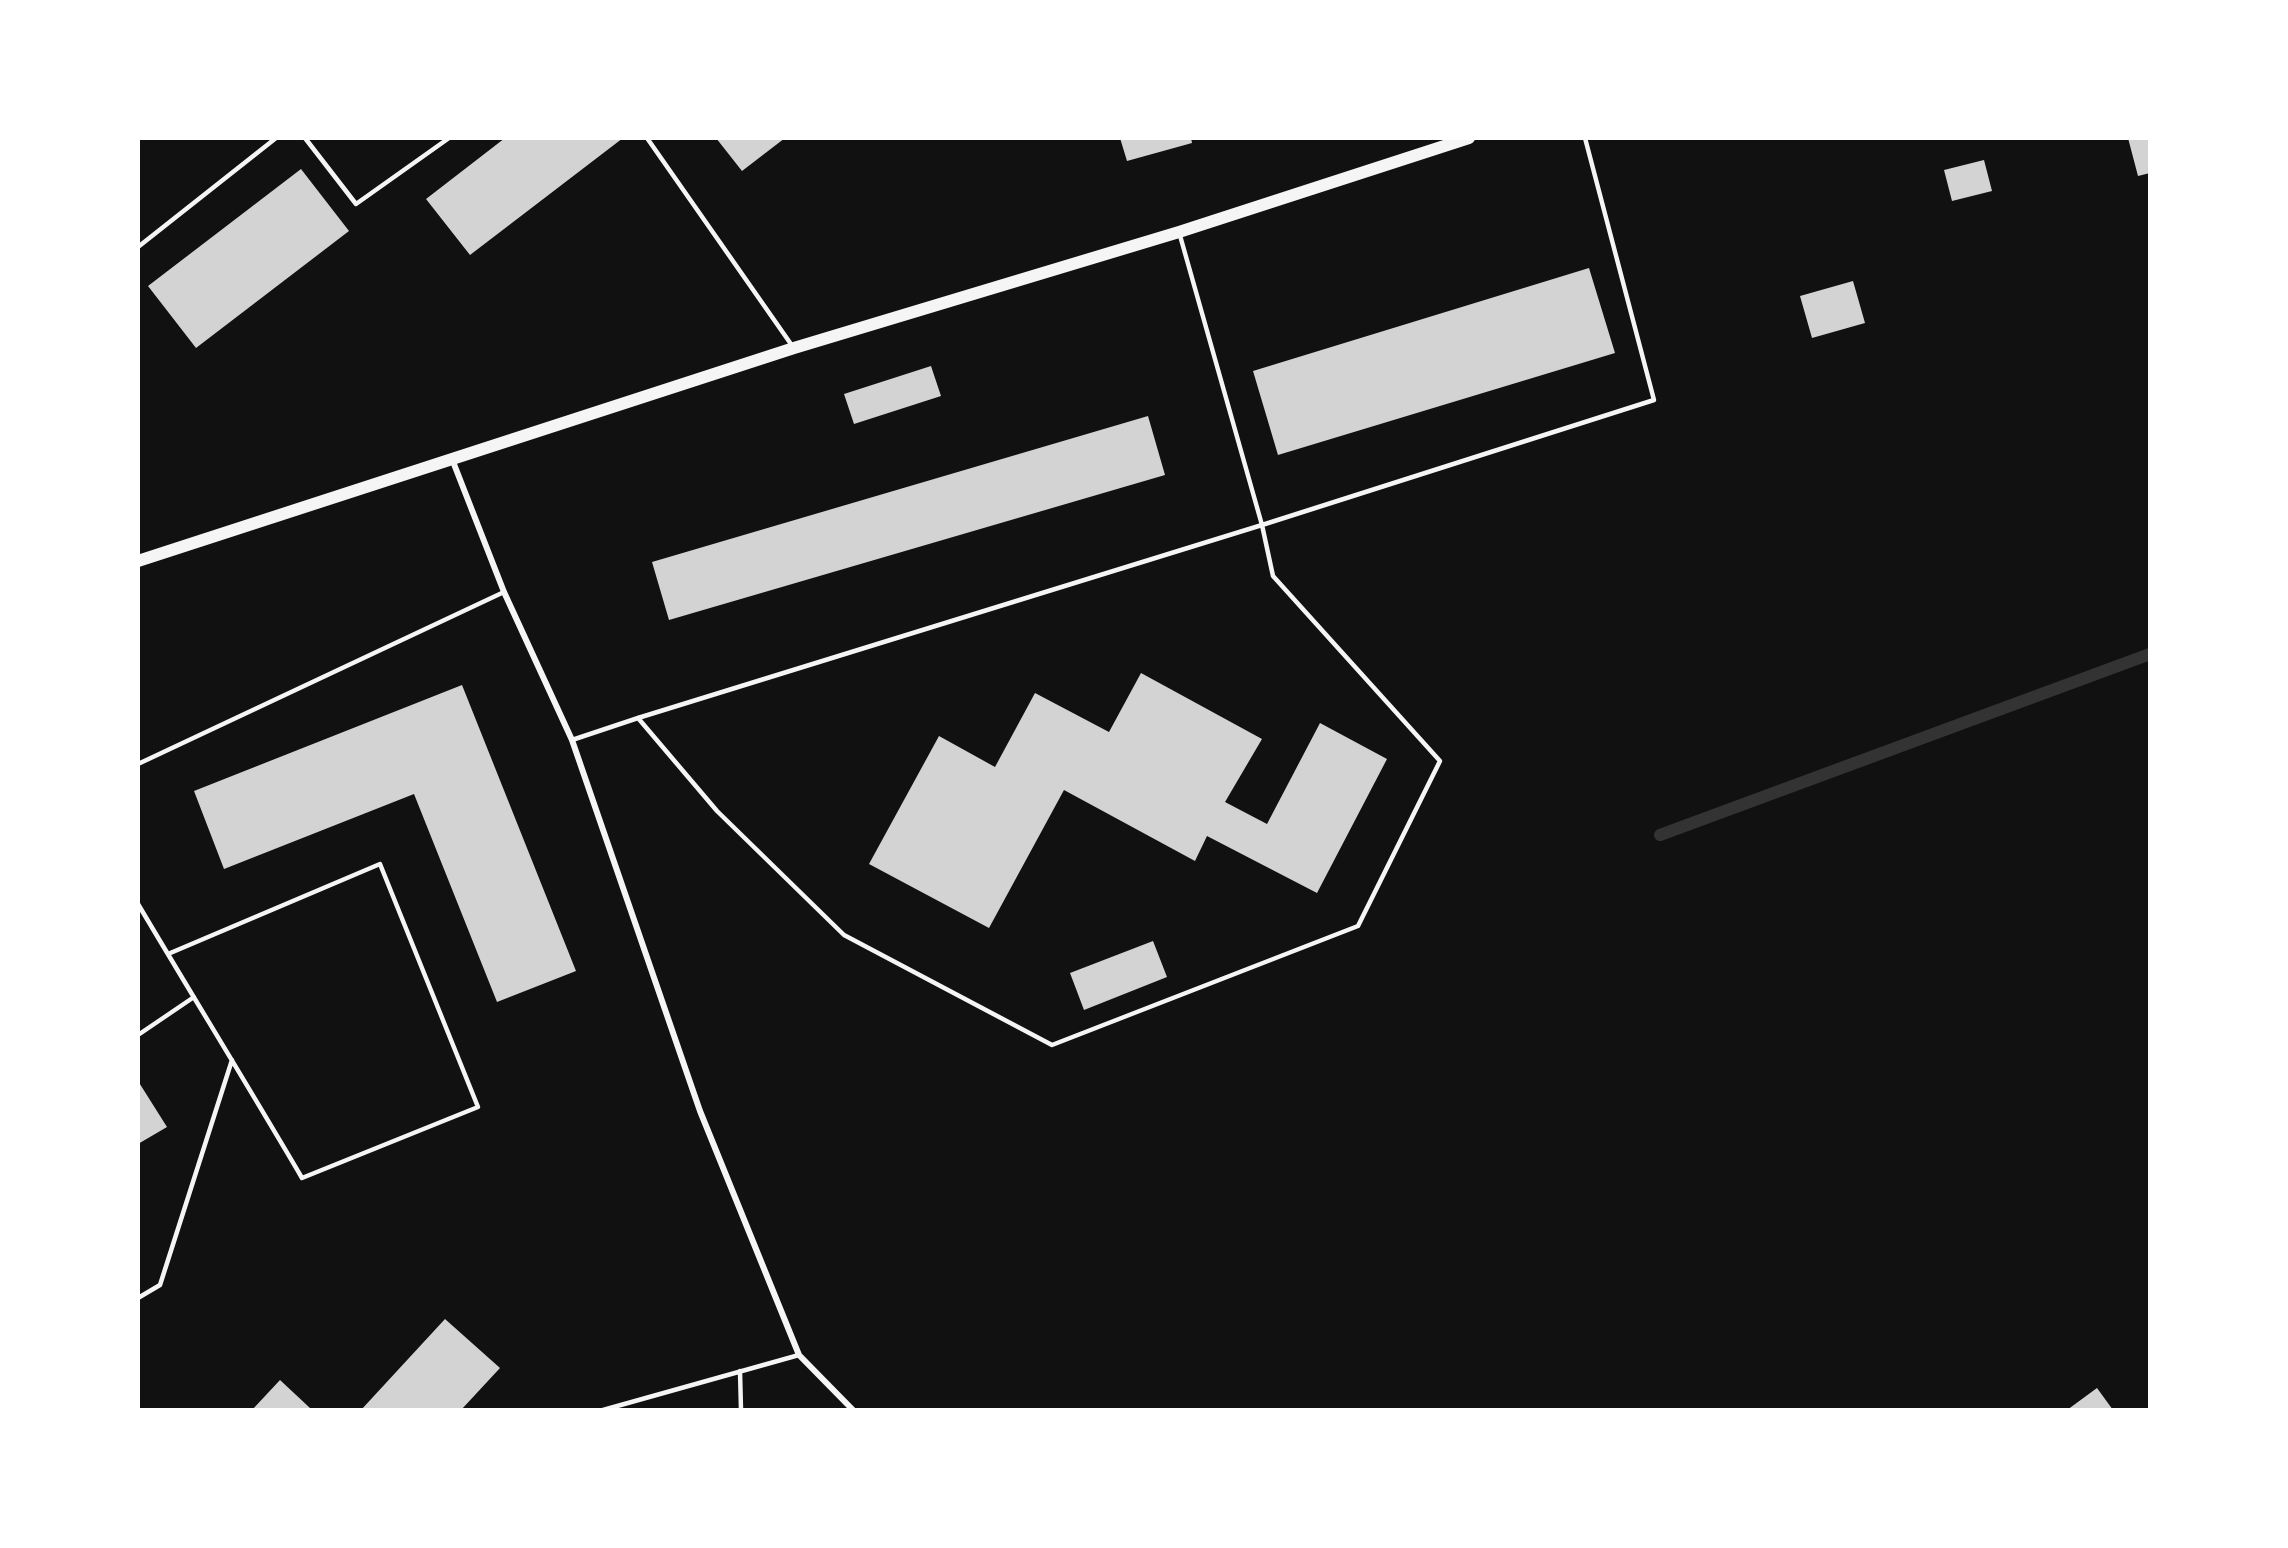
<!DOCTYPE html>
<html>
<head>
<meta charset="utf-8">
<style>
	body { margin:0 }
	#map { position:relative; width:2288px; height:1548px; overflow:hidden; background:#111; font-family:"PT Sans Narrow",sans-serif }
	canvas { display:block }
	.frame { position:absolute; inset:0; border:140px solid #fff; pointer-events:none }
</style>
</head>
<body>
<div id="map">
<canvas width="2288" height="1548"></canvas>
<div class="frame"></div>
</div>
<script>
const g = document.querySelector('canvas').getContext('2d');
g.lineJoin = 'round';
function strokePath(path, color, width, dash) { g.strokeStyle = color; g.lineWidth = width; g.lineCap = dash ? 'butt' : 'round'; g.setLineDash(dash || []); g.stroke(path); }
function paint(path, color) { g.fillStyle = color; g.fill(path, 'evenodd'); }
const stream = new Path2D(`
	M 1660,835 L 2150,654`);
const building = new Path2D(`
	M 505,138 L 623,138 L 470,255 L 426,199 Z
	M 716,138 L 785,138 L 742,171 Z
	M 1120,138 L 1191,138 L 1192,143 L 1127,161 Z
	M 2128,138 L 2150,138 L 2150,173 L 2138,176 Z
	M 1984,160 L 1992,191 L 1952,201 L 1944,170 Z
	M 301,169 L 349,231 L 196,348 L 148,286 Z
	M 1589,268 L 1615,353 L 1278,455 L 1253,371 Z
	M 1853,281 L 1865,323 L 1812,338 L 1800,296 Z
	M 931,366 L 941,396 L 854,424 L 844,394 Z
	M 1148,416 L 1165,475 L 669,620 L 652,562 Z
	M 1141,673 L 1262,739 L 1225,802 L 1267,824 L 1320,723 L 1387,759 L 1317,893 L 1207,836 L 1195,861 L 1064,790 L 989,928 L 869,864 L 939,736 L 995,767 L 1035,693 L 1109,732 Z
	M 462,685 L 576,971 L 497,1002 L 414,794 L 224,869 L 194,791 Z
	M 1153,941 L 1167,977 L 1084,1010 L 1070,973 Z
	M 138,1081 L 167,1127 L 138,1144 Z
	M 445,1319 L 500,1368 L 461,1410 L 361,1410 Z
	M 280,1380 L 310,1408 L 308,1410 L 252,1410 Z
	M 2097,1388 L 2113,1410 L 2067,1410 Z`);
const service = new Path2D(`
	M 305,138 L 356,204 L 449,138
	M 647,138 L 793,347
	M 1179,232 L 1262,525 L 1654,400 L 1585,138
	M 138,247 L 276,138
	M 572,740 L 638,718 L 1262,525 L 1273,576 L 1440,761 L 1358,926 L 1052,1045 L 844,935 L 717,811 L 638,718
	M 138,764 L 504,592
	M 138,904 C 192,995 248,1086 302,1178 L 478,1107 L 380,864 L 168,954
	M 138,1035 L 194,997
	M 138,1298 L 160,1285 L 232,1060
	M 740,1371 L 741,1410
	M 603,1410 L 799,1355`);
const minor = new Path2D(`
	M 452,459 L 504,592 L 572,740 L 700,1111 L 799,1355 L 853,1410`);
const secondary = new Path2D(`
	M 138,561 L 794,348 L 1179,232 L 1469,138`);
strokePath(stream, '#333', 12);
paint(building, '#d3d3d3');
strokePath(service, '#f5f5f5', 4.5);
strokePath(minor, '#f5f5f5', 6);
strokePath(secondary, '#f5f5f5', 12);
</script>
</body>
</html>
